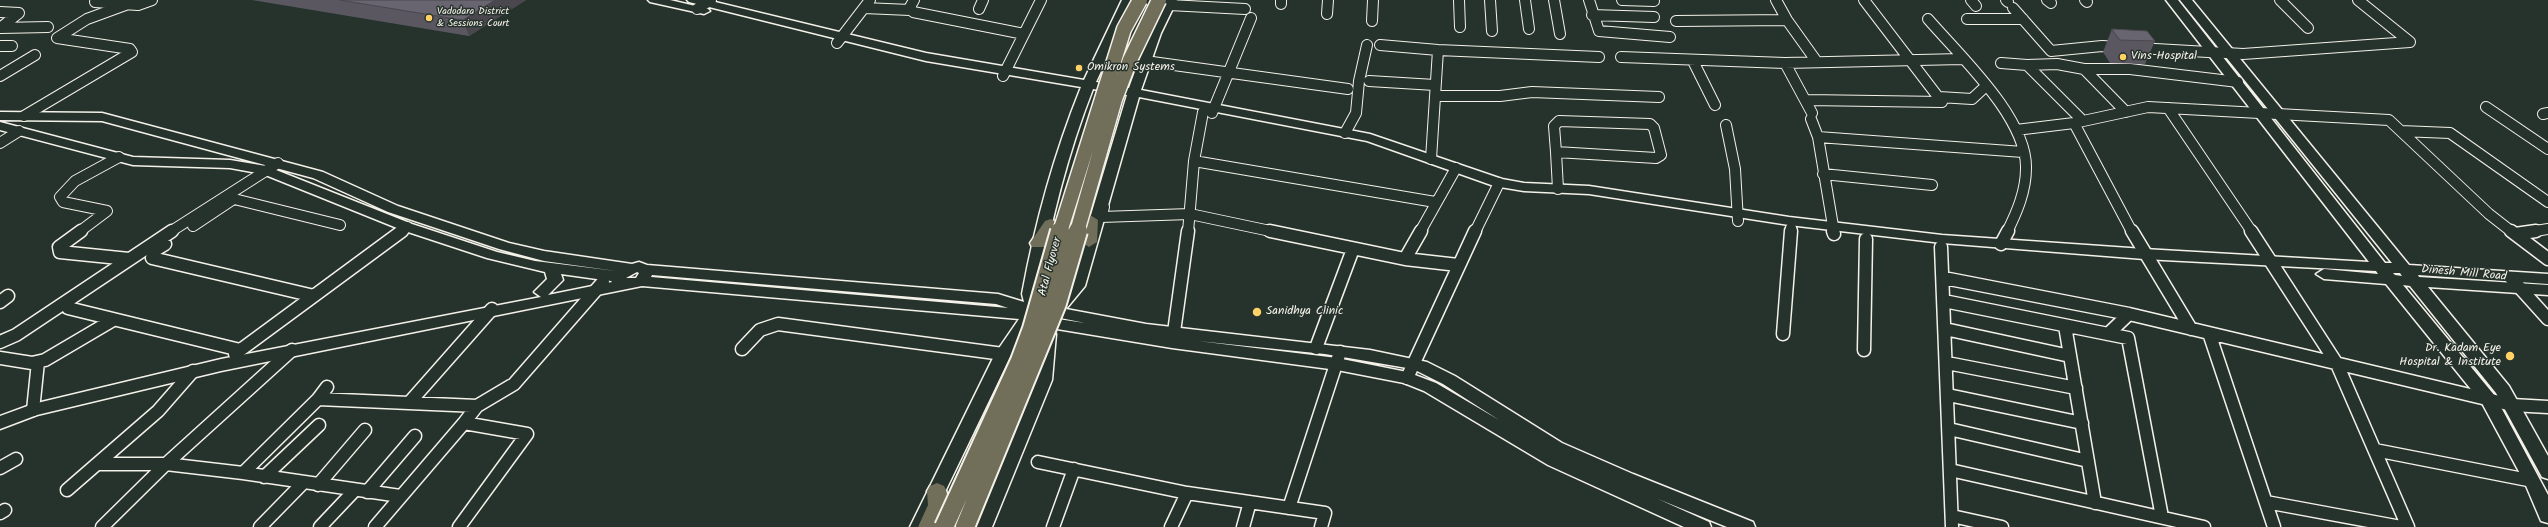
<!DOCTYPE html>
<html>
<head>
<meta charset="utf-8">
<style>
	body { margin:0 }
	canvas { display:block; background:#26332d }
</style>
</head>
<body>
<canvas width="2548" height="527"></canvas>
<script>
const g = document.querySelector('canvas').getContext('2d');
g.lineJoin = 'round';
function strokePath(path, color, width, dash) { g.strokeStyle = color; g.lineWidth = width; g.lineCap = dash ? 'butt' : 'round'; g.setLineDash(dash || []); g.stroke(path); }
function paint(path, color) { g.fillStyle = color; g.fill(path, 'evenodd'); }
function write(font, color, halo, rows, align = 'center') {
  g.font = font + ' Kalam,sans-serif'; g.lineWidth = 3; g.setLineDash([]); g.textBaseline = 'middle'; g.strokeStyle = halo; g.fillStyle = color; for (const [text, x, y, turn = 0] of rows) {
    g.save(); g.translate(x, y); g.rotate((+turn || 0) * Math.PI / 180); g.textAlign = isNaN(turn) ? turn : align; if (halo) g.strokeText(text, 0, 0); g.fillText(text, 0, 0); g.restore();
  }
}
const streetFar1 = new Path2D(`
	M 914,0 L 910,7 L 913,12 L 1024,34
	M 1281,0 L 1281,4
	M 1459,0 L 1460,27
	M 1490,0 L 1492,31
	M 1525,0 L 1529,29
	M 1554,0 L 1560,34
	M 1589,0 L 1599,31 L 1670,37
	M 1622,0 L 1654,1
	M 1776,0 L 1787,20 L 1817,62
	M 1864,0 L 1942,102
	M 1971,0 L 1976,6
	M 2006,0 L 2008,2
	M 2047,0 L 2051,3
	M 2085,0 L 2087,2
	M 2280,0 L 2308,28
	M 2358,0 L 2410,42
	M 95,2 L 138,5 L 152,0
	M 1169,5 L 1245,9
	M 864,8 L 910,10
	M 2013,8 L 2051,51 L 2102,46 L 2120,47
	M 697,9 L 711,0
	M 979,9 L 983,0
	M 0,12 L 19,13 L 0,28
	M 1327,14 L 1328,0
	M 1592,15 L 1654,17
	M 1928,19 C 1960,56 2027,118 2026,168 C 2026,191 2017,212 2007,232
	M 1967,19 L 2023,19
	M 1372,21 L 1373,0
	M 1676,21 L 1787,20
	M 0,28 L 48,27
	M 837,43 L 870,0
	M 1380,45 L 1438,50 L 1599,57
	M 0,46 L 12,46
	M 2138,48 L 2243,54 L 2410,42
	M 1621,57 L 1785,63 L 1962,59
	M 1145,61 L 1348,89
	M 1693,61 L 1715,105
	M 1785,63 L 1812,113
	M 2001,63 L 2027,65
	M 2084,69 L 2126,112
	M 0,76 L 35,55
	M 1003,76 L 1041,0
	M 1369,81 L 1435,85
	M 1436,96 L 1500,96 L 1532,92 L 1659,97
	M 1939,97 L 1972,99 L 1986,86
	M 1807,100 L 1942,102
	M 2486,107 L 2548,149
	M 2168,108 L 2252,232
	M 1212,113 L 1251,18
	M 2543,114 L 2548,113
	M 24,116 L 132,52 L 130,49 L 57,38 L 87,19 L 128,4
	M 1811,119 L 1818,137 L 1834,232
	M 1559,121 L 1650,124 L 1654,128 L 1661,155 L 1656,158 L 1556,152 L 1554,126 Z
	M 2083,121 L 2027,65 L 2057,64 L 2084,69 L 2130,69 L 2238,82
	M 2074,123 L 2132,232
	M 1726,125 L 1735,169 L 1738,221
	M 2016,130 L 2074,123 L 2148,107 L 2389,120 L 2489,214 L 2512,232
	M 2401,131 L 2450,133 L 2548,202
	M 1345,133 L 1356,113 L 1359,81 L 1367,45
	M 1818,137 L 2023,152
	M 0,143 L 19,131
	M 1556,152 L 1558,189
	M 1431,159 L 1438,50
	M 1194,161 L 1435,202
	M 1823,174 L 1932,185
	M 226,197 L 340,225
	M 1104,207 L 1101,217 L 1190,214 L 1275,232
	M 193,226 L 232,200
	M 79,232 L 107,211 L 63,202 L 60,197 L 75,181 L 119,157
	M 170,232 L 278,163
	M 401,232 L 407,227
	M 1188,232 L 1194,161 L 1203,112
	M 1420,232 L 1456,168
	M 1475,232 L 1499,183
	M 1791,232 L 1791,228
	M 2530,232 L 2548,229`);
const street = new Path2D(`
	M 81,231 L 59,247 L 60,252 L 129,259
	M 1270,231 L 1405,259 L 1458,265
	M 1833,231 L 1834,234
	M 2132,231 L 2191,329
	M 2251,231 L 2337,364 L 2408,527
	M 2511,231 L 2548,259
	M 2515,234 L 2536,231
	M 165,244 L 155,250 L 152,258 L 314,296
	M 2001,244 L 2008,231
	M 1941,247 L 1952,527
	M 1405,259 L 1421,231
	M 1944,278 L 2129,314 L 2512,405 L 2548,407
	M 2511,278 L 2548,319
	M 1944,301 L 2128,338 L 2162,517
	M 0,302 L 8,296
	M 68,308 L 240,350
	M 2065,326 L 2095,503
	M 1945,329 L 2070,356
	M 1174,332 L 1188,231
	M 2209,333 L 2274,527
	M 1783,334 L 1791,231
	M 2108,334 L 2129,314
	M 0,342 L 16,335 L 172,231
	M 1316,348 L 1353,249
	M 742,349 L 760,330 L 778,324 L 1003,354
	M 1864,350 L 1866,239
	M 235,354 L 402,231
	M 0,358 L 32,363 L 45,360 L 113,320
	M 1947,363 L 2076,388
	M 1407,378 L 1475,231
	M 1948,395 L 2082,423
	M 318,399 L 477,406 L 464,423
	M 409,403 L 492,309
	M 477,406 L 514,384 L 603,282
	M 33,410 L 38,362
	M 1949,429 L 2088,461
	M 2375,450 L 2533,481
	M 1038,462 L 1187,493 L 1325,513 L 1321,527
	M 97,464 L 166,464 L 243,473 L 318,399 L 327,387
	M 0,468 L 16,459
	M 1950,470 L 2204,527
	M 243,473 L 400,496
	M 264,477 L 319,425
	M 318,485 L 365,430
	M 67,490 L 158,411 L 193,371
	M 367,492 L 415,436
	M 2266,502 L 2401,527
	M 1289,508 L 1340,352
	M 0,513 L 5,510
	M 1952,516 L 2002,527
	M 102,527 L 166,464 L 292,350
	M 260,527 L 303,483
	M 320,527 L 355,490
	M 375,527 L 464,423 L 527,434 L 459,527
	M 1053,527 L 1074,469
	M 1171,527 L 1187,493
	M 1243,527 L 1250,502`);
const secondary = new Path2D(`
	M 648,0 L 670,0 L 708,9 L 710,11 L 704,14 L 650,2 Z
	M 687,0 L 707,0 L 926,53 L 1084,80 L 1122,0 L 1134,0 L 1096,82 L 1129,88 L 1149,33 L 1165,0 L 1177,0 L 1161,33 L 1141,90 L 1370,134 L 1502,179 L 1524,183 L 1589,186 L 1789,217 L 1942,235 L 2144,249 L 2369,262 L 2166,0 L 2178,0 L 2385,263 L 2392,263 L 2180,0 L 2192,0 L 2409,265 L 2548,274 L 2548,284 L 2418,275 L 2419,277 L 2548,285 L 2548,295 L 2428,287 L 2509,386 L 2548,456 L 2548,479 L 2542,477 L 2496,393 L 2410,286 L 2403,285 L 2495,396 L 2548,495 L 2548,523 L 2541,521 L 2524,481 L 2482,403 L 2386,284 L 2324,279 L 2316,274 L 2324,269 L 2378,274 L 2376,271 L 2144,259 L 1942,243 L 1789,225 L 1589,194 L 1524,191 L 1494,186 L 1367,141 L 1139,97 L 1085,286 L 1066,309 L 1146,324 L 1370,350 L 1427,362 L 1455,376 L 1562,443 L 1633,474 L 1753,522 L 1755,527 L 1727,527 L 1658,499 L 1709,522 L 1711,527 L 1684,527 L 1548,465 L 1424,391 L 1404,383 L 1337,370 L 1172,348 L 1045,327 L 1043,323 L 1045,319 L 1051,318 L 1085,323 L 1051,316 L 1048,310 L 1070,285 L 1127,95 L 1093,89 C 1067,155 1050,224 1038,294 L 1040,306 L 1031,313 L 1034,321 L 1011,355 L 928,527 L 910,527 L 995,354 L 1019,319 L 642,286 L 221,371 L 37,415 L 0,429 L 0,416 L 33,404 L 221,359 L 541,297 L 534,292 L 547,279 L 545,272 L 487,258 L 402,230 L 263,174 L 230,168 L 133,165 L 0,130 L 0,122 L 133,157 L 230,160 L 266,166 L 412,224 L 497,252 L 535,261 L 616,271 L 544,261 L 499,249 L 388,212 L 313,178 L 102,121 L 0,120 L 0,112 L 102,113 L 323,172 L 398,206 L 509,243 L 544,251 L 632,264 L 639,262 L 647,265 L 998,294 L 1024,302 L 1022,294 C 1035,223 1054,154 1081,87 L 926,61 L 689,2 ZM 637,272 L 639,273 L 636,278 L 626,278 ZM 2393,273 L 2400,273 L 2402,276 L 2395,275 ZM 561,274 L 611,281 L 612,282 L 548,295 L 563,280 ZM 652,275 L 996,304 L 1008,308 L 651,277 ZM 1198,341 L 1325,354 L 1413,369 L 1443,384 L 1499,420 L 1436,383 L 1407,372 L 1337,358 Z
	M 1048,329 L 1054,330 L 1056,334 L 1052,380 L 992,527 L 974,527 L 1036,380 L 1040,334 L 1042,330 Z`);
const primary = new Path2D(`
	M 1090,215 L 1098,220 L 1097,242 L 1089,247 L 1081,242 L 1082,220 Z
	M 1051,219 L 1059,224 L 1044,247 L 1032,247 L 1030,243 L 1045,221 Z
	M 937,483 L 944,486 C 952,500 945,513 940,527 L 918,527 L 928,505 L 927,491 L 930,486 Z`);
const primaryBridgeFar1 = new Path2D(`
	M 1060,232 L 1124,29 L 1140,0
	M 1077,232 L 1115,99 L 1130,60 L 1159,0`);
const primaryBridge = new Path2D(`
	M 944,527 L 1020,361 L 1032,329 L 1060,231
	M 965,527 L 1057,303 L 1078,231`);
const wall = new Path2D(`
	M 252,0 L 526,0 L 469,36 Z
	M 2112,29 L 2155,41 L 2145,64 L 2110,63 L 2103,52 Z`);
const shadedWall = new Path2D(`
	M 495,0 L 526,0 L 469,36 L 463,20 Z`);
const building = new Path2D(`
	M 340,0 L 495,0 L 463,20 Z
	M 2112,29 L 2147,31 L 2155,41 L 2120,40 Z`);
const markers = [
	[429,18,4,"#ffd166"],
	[2123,57,4,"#ffd166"],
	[1079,68,4,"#ffd166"],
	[1257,312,5,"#ffd166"],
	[2510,356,5,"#ffd166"]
];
const farPoinames = [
	["Vadodara District",437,12],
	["& Sessions Court",437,24]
];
const poiNames = [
	["Vins Hospital",2131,57],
	["Omikron Systems",1087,68],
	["Sanidhya Clinic",1266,312],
	["Dr. Kadam Eye",2501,349,"right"],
	["Hospital & Institute",2501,363,"right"]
];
const streetNames = [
	["Atal Flyover",1051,267,-75],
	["Dinesh Mill Road",2464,274,5]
];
strokePath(streetFar1, '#f4f1e8', 12);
strokePath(street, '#f4f1e8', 15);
strokePath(secondary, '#f4f1e8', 3);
strokePath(primary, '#f4f1e8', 3);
strokePath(streetFar1, '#26332d', 10);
strokePath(street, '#26332d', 12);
paint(secondary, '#26332d');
paint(primary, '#716e59');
strokePath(primaryBridgeFar1, '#f4f1e8', 17, []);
strokePath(primaryBridge, '#f4f1e8', 22, []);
strokePath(primaryBridgeFar1, '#716e59', 14);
strokePath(primaryBridge, '#716e59', 18);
paint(wall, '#5a5760');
paint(shadedWall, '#4a474e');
paint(building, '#696570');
strokePath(building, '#4a474e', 1);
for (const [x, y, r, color] of markers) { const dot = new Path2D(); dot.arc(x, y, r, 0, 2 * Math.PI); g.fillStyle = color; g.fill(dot); strokePath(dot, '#26332d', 1.5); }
write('10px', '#f4f1e8', '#26332d', farPoinames, 'left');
write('12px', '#f4f1e8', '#26332d', poiNames, 'left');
write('12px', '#f4f1e8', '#26332d', streetNames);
</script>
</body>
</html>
